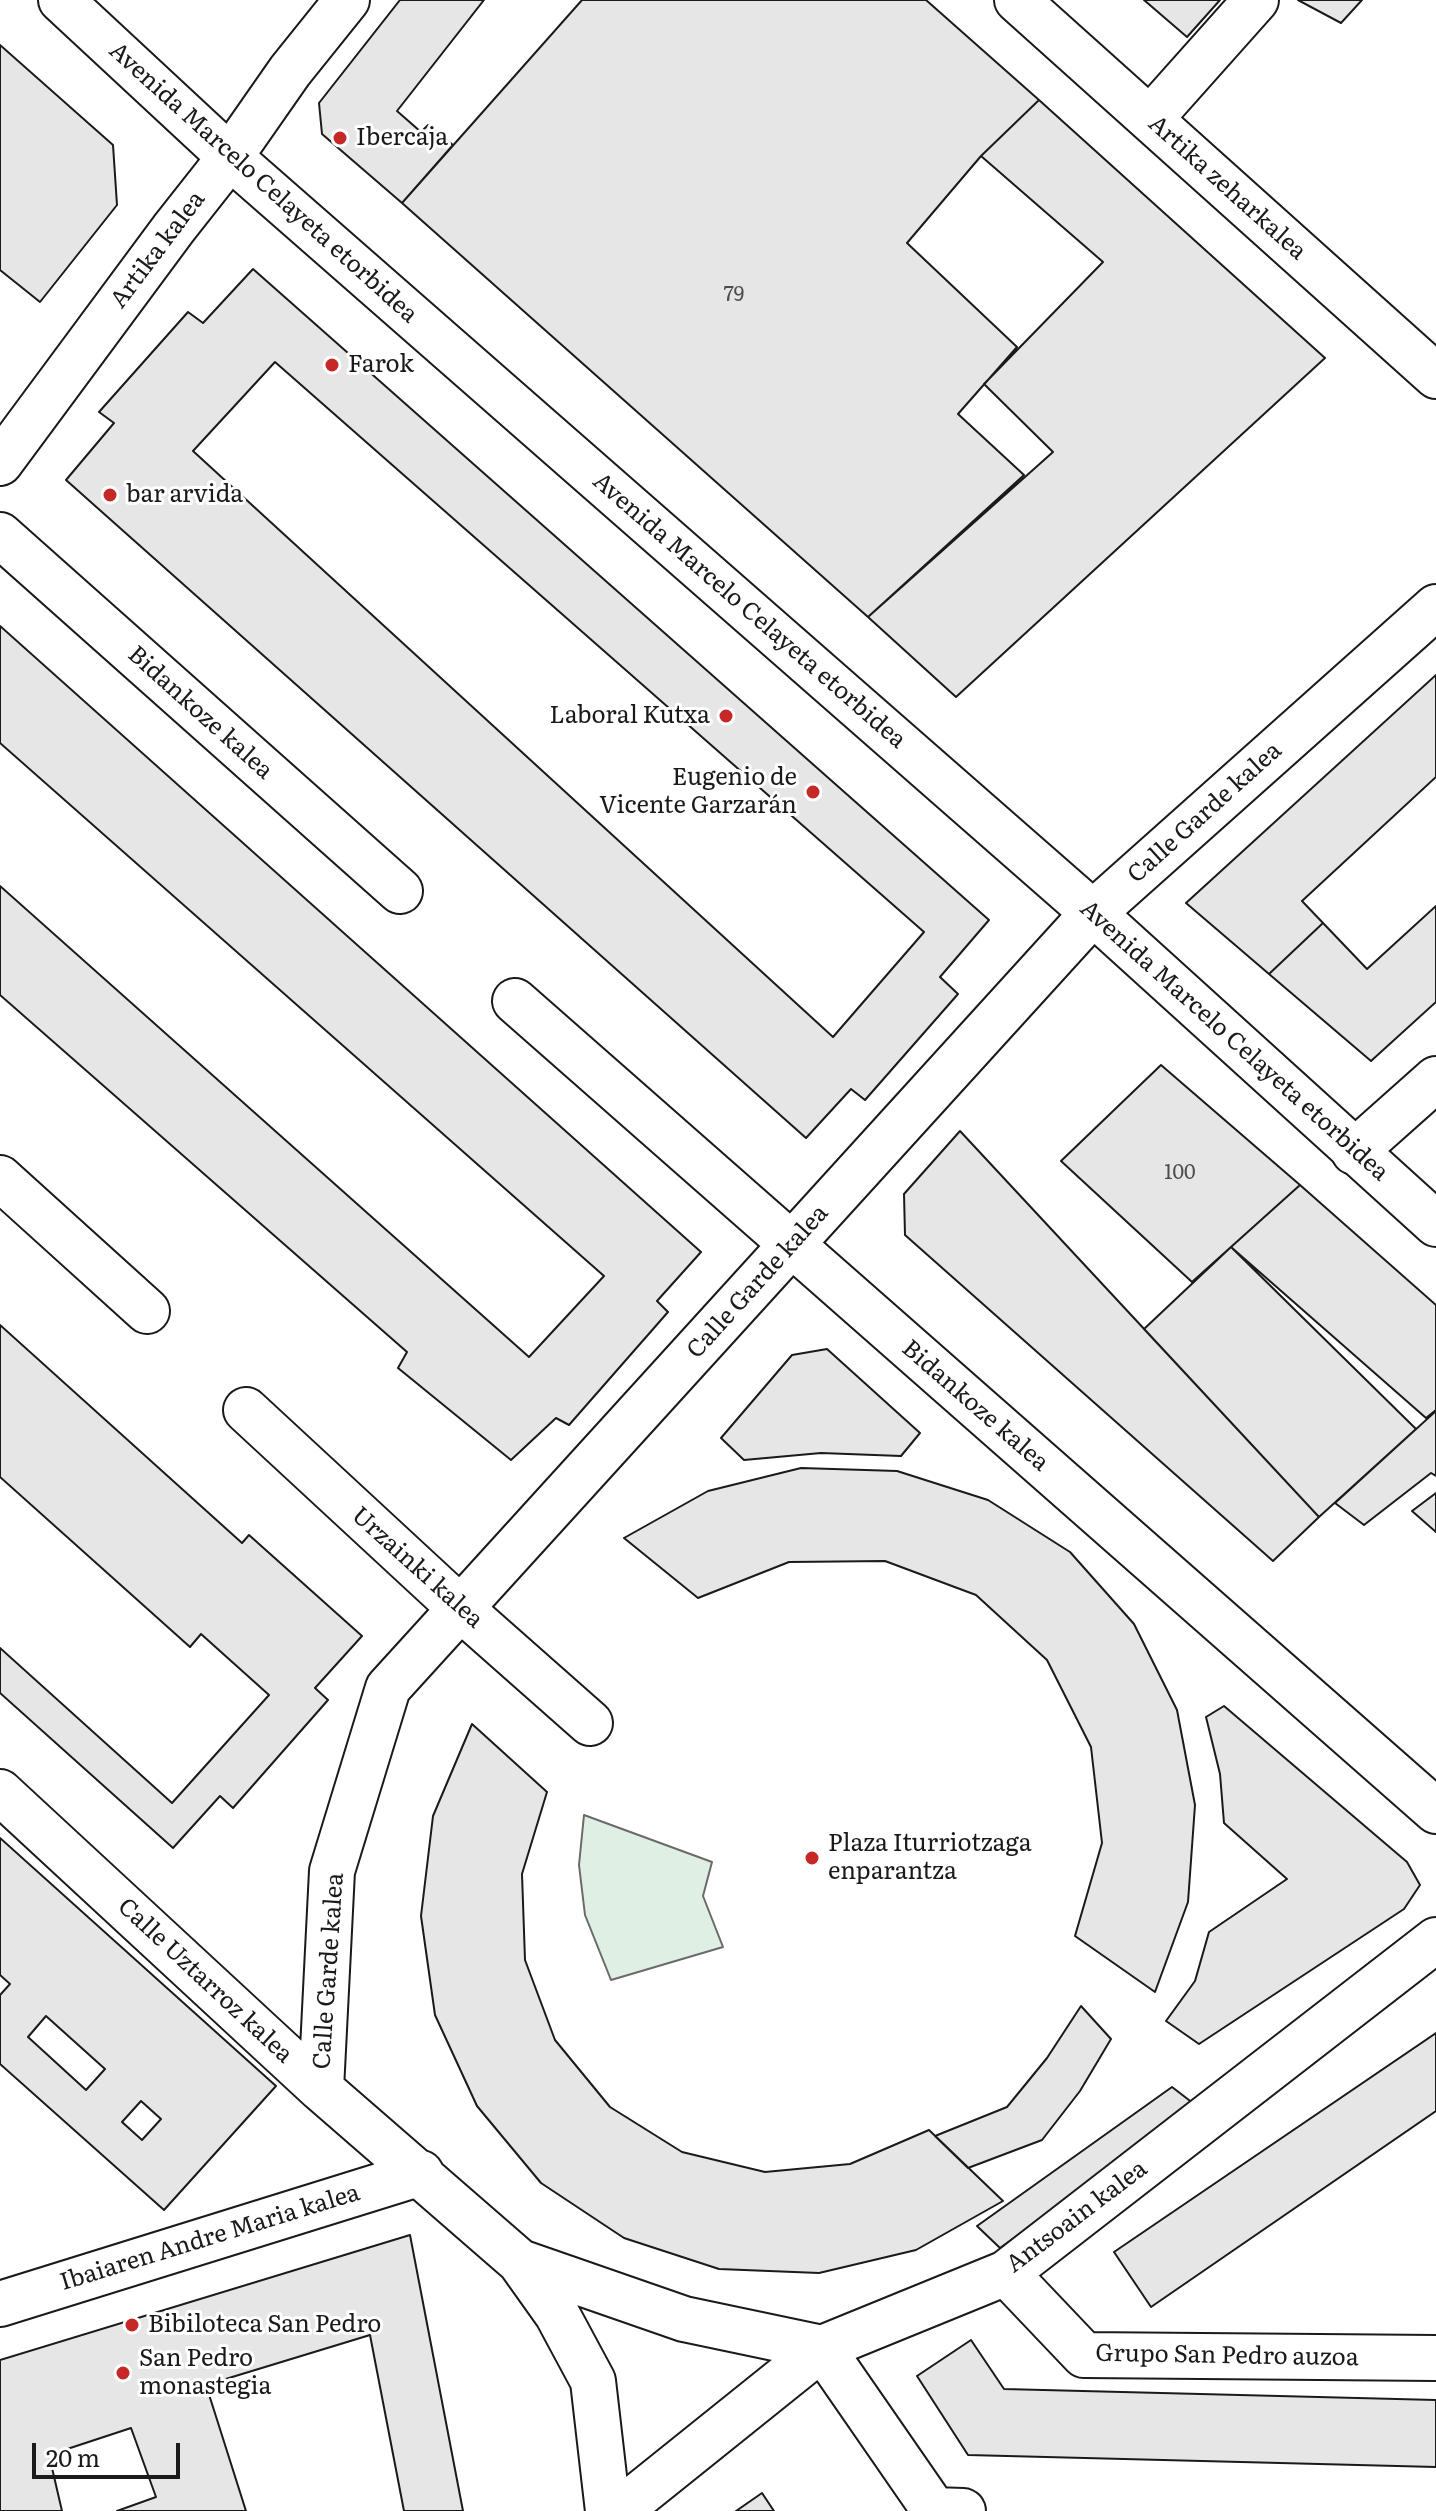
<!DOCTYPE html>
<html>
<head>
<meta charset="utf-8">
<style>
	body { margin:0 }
	#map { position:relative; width:1436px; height:2511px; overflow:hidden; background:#fff; font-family:Literata,serif }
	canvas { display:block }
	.scale { position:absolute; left:32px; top:2443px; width:148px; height:36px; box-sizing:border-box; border:4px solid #1a1a1a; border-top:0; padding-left:10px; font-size:24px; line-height:28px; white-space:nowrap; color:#1a1a1a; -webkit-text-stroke:6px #fff; paint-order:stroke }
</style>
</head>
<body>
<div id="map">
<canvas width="1436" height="2511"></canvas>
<div class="scale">20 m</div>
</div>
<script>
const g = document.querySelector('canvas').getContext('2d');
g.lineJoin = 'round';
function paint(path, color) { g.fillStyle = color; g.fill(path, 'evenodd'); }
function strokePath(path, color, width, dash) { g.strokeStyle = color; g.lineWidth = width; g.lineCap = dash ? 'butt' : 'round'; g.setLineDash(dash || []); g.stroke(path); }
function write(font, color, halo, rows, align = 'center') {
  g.font = font + ' Literata,serif'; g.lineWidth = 6; g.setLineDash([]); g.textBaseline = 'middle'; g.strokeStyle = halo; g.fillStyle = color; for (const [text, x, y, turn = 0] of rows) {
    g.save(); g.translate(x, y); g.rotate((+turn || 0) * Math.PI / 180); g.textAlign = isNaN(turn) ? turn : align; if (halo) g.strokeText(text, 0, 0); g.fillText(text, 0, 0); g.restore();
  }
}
const green = new Path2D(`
	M 584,1815 L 712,1862 L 703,1896 L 723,1947 L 611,1980 L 585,1915 L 579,1865 Z`);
const building = new Path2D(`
	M 400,0 L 484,0 L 397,111 L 421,132 L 428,125 L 453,145 L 402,203 L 322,134 L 319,103 Z
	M 582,0 L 926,0 L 1039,100 L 981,156 L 907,243 L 1017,347 L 958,414 L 1024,475 L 868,617 L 402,203 Z
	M 1144,0 L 1220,0 L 1187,37 Z
	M 1298,0 L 1362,0 L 1341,23 Z
	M 0,45 L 113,145 L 117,205 L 40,302 L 0,270 Z
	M 1039,100 L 1325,358 L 956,697 L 868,617 L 1053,452 L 984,384 L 1103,262 L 981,156 Z
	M 253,269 L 989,920 L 940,977 L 958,994 L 865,1100 L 851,1089 L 806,1138 L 66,480 L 114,423 L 99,412 L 188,312 L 203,323 ZM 275,362 L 924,932 L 833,1037 L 193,451 Z
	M 0,626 L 701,1252 L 657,1301 L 668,1312 L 569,1425 L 556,1418 L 511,1460 L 398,1368 L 407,1352 L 0,995 L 0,886 L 529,1357 L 604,1276 L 0,743 Z
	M 1436,675 L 1436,777 L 1302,901 L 1323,923 L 1269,974 L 1186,903 Z
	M 1436,906 L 1436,1002 L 1371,1061 L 1269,974 L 1323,923 L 1367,969 Z
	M 1161,1065 L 1300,1185 L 1192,1282 L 1061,1161 Z
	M 960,1131 L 1319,1517 L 1273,1561 L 905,1235 L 904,1194 Z
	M 1300,1185 L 1436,1305 L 1436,1410 L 1426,1418 L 1231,1247 Z
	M 1231,1247 L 1416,1429 L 1319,1517 L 1144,1329 Z
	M 0,1325 L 242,1543 L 249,1535 L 362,1636 L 315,1688 L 328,1700 L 233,1808 L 220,1796 L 173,1848 L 0,1693 L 0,1648 L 172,1803 L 269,1695 L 201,1634 L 190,1647 L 0,1477 Z
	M 827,1349 L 920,1433 L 901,1456 L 821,1453 L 744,1460 L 721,1438 L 792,1355 Z
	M 1436,1411 L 1436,1476 L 1431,1473 L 1364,1525 L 1335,1503 Z
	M 801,1468 L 897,1471 L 988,1500 L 1070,1552 L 1134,1624 L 1177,1710 L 1195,1805 L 1188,1902 L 1155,1992 L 1075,1936 L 1102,1843 L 1091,1747 L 1047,1660 L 976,1595 L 885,1561 L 789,1562 L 698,1598 L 624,1538 L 708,1491 Z
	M 1436,1493 L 1436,1532 L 1412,1511 Z
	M 1224,1706 L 1407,1862 L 1420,1885 L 1404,1909 L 1199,2044 L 1166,2021 L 1195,1981 L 1209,1932 L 1287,1879 L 1224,1823 L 1220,1774 L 1206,1717 Z
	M 472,1724 L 547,1792 L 522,1874 L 525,1960 L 555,2040 L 610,2107 L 682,2152 L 765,2172 L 850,2164 L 929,2130 L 1003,2201 L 916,2250 L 819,2273 L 719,2269 L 624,2238 L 541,2183 L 477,2106 L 435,2015 L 421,1916 L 433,1816 Z
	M 0,1838 L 276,2086 L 164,2210 L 0,2064 L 0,1995 L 10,1984 L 0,1975 ZM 46,2016 L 105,2069 L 86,2090 L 28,2037 ZM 141,2101 L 161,2119 L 142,2140 L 122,2122 Z
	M 1081,2006 L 1111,2039 L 1080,2091 L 1042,2140 L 968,2168 L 935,2136 L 1007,2107 L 1047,2058 Z
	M 1436,2033 L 1436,2111 L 1151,2307 L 1114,2252 Z
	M 1172,2087 L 1198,2107 L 1000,2248 L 977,2226 Z
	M 410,2235 L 463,2511 L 404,2511 L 370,2335 L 206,2385 L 246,2511 L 117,2511 L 156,2497 L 131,2428 L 49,2455 L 62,2511 L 0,2511 L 0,2360 Z
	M 971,2340 L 1004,2389 L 1436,2400 L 1436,2467 L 968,2455 L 917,2376 Z
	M 762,2493 L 774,2511 L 736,2511 Z`);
const minor = new Path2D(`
	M 1017,0 L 1436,376
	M 1150,119 L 1256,0
	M 0,463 L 174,228 L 230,157 L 290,71 L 347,0
	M 0,535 L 400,891
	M 515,1001 L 1436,1811
	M 1354,1152 L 1436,1079
	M 0,1178 L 147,1311
	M 246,1410 L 461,1609 L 590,1723
	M 0,1792 L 321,2089 L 520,2262 L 557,2314 L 593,2381 L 608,2511
	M 321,2089 L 332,1871 L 388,1688 L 1093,913 L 1436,607
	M 520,2262 L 684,2319 L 822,2348 L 934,2510 L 963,2511
	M 1006,2273 L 1084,2355 L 1436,2358
	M 0,2304 L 421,2173
	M 619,2511 L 822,2348 L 1006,2273 L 1436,1940`);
const major = new Path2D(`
	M 61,0 L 230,157 L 1093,913 L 1436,1224`);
const markers = [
	[340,138,8,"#c62828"],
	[332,365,8,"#c62828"],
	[110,495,8,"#c62828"],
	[726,716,8,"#c62828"],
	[813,792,8,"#c62828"],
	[812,1858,8,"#c62828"],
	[132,2325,8,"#c62828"],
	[123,2373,8,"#c62828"]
];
const numberNames = [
	["79",734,295],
	["100",1180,1173]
];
const poiNames = [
	["Ibercaja",356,138],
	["Farok",348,365],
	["bar arvida",126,495],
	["Laboral Kutxa",710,716,"right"],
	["Eugenio de",797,778,"right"],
	["Vicente Garzarán",797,806,"right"],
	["Plaza Iturriotzaga",828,1844],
	["enparantza",828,1872],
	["Bibiloteca San Pedro",148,2325],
	["San Pedro",139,2359],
	["monastegia",139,2387]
];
const streetNames = [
	["Avenida Marcelo Celayeta etorbidea",263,183,42],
	["Artika zeharkalea",1227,188,42],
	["Artika kalea",158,250,-53],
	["Avenida Marcelo Celayeta etorbidea",749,611,41],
	["Bidankoze kalea",200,713,42],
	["Calle Garde kalea",1205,813,-42],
	["Avenida Marcelo Celayeta etorbidea",1234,1041,42],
	["Calle Garde kalea",758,1282,-48],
	["Bidankoze kalea",975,1406,41],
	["Urzainki kalea",417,1568,42],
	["Calle Garde kalea",329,1971,-86],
	["Calle Uztarroz kalea",205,1981,43],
	["Antsoain kalea",1077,2217,-37],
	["Ibaiaren Andre Maria kalea",210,2238,-17],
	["Grupo San Pedro auzoa",1227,2356,1]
];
paint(green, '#e0efe3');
strokePath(green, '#6a6a6a', 2);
paint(building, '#e6e6e6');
strokePath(building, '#1a1a1a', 2);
strokePath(minor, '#1a1a1a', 48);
strokePath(major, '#1a1a1a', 48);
strokePath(minor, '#fff', 44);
strokePath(major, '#fff', 44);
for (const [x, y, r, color] of markers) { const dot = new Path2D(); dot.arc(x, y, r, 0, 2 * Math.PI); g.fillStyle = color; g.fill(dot); strokePath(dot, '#fff', 3); }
write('20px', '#4d4d4d', null, numberNames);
write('24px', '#1a1a1a', '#fff', poiNames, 'left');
write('24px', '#1a1a1a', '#fff', streetNames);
</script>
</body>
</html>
